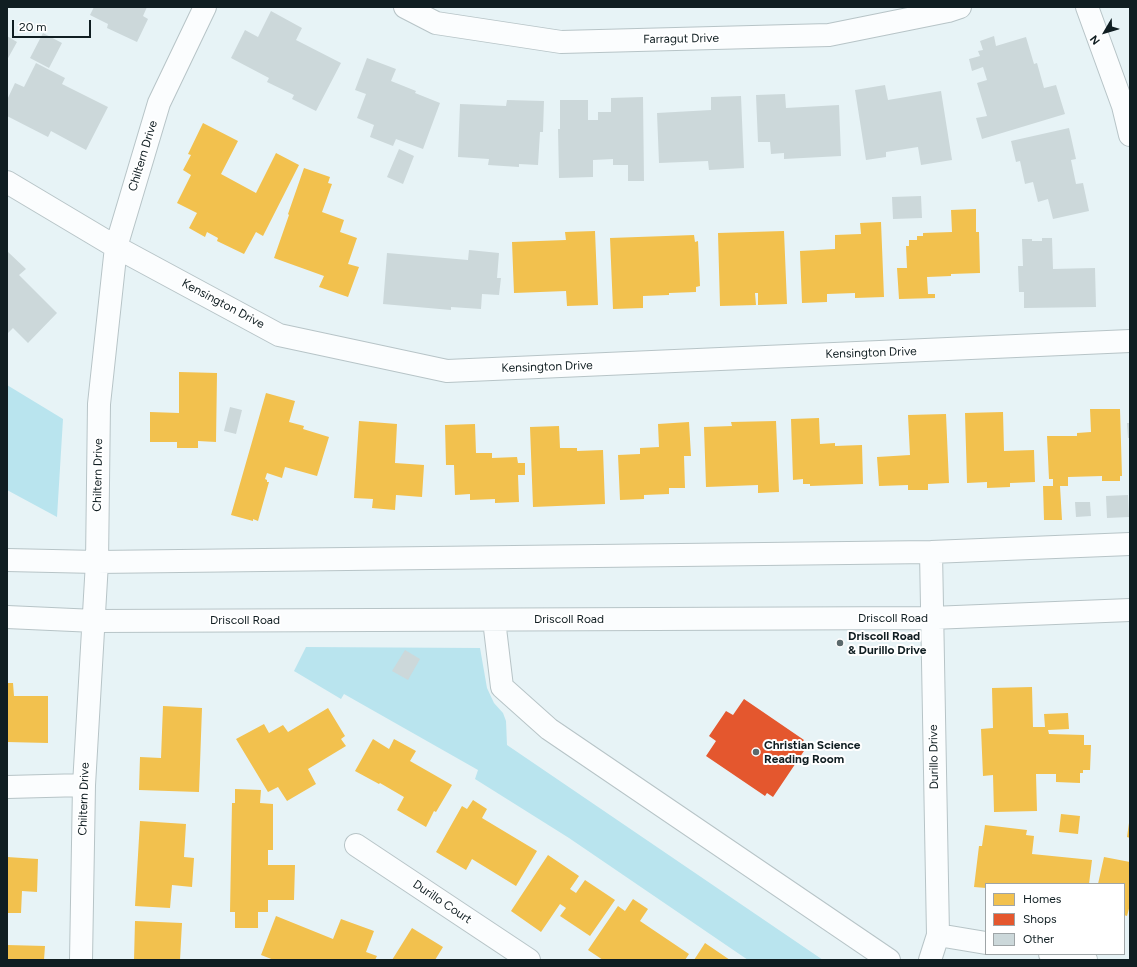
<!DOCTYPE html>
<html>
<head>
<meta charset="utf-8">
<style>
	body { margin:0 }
	#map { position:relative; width:1137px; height:967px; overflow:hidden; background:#e7f3f6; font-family:Figtree,sans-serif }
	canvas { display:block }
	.frame { position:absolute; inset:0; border:8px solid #101e22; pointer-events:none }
	.legend { position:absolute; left:985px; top:883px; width:140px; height:72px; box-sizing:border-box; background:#fff; border:1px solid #9fa5a7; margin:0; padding:5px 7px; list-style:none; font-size:12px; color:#101e22 }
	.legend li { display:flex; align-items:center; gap:8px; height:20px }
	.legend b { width:20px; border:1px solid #9fa5a7 }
	.north { position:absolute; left:1085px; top:12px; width:40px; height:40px; -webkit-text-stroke:3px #fff; paint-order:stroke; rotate:232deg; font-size:11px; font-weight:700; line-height:16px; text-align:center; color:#101e22 }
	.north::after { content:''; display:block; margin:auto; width:14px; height:18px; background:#101e22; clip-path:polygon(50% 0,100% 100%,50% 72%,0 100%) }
	.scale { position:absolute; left:12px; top:20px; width:79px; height:18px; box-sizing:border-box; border:2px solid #101e22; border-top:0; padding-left:5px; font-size:12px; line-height:14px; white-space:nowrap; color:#101e22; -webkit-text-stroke:3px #fff; paint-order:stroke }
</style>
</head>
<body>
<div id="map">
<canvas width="1137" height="967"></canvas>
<div class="frame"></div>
<ul class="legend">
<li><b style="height:11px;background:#f2c14e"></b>Homes</li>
<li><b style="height:11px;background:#e4572e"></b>Shops</li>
<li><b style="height:11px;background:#ccd8da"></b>Other</li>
</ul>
<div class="north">N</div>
<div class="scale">20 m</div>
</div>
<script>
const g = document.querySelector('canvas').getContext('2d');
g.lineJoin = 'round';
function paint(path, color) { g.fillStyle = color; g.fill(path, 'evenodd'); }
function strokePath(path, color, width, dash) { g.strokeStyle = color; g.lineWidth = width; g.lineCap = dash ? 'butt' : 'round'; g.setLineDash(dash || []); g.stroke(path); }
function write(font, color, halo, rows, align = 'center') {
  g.font = font + ' Figtree,sans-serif'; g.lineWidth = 4; g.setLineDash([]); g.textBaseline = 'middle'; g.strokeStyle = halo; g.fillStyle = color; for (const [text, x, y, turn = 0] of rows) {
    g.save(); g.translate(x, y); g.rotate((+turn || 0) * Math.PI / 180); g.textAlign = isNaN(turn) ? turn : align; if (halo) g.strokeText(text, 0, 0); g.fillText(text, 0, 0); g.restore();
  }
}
const green = new Path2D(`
	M 7,385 L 63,419 L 57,517 L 7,490 Z
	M 306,647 L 480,648 L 487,688 L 494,703 L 503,713 L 506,721 L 507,745 L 823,960 L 748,960 L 569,838 L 475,779 L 478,770 L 344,694 L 341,699 L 294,671 Z`);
const homes = new Path2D(`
	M 203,123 L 238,141 L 221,174 L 256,193 L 276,153 L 299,165 L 263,236 L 256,232 L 244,254 L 217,241 L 218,238 L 207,232 L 205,237 L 189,228 L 197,213 L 177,203 L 191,175 L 183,170 L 191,155 L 188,154 Z
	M 304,168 L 330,177 L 328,183 L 332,184 L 322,212 L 344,220 L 340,232 L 357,238 L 348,264 L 359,267 L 348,297 L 319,287 L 324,276 L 274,258 L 289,215 L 288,214 Z
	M 976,209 L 976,232 L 979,232 L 980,273 L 951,274 L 951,276 L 927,277 L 928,294 L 935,294 L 935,298 L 899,299 L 897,268 L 907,268 L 906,246 L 909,246 L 909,240 L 917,240 L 917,236 L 923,236 L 923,233 L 952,232 L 951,210 Z
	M 881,222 L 884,297 L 855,298 L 855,293 L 827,294 L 827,302 L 802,303 L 800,251 L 835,249 L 835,235 L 861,234 L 860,223 Z
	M 595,231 L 598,305 L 567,306 L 566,291 L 514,293 L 512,242 L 566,240 L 565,232 Z
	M 784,231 L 787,304 L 758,305 L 758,293 L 755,293 L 756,305 L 720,306 L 718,233 Z
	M 694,235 L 695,242 L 698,241 L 700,286 L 696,287 L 696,292 L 669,293 L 669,295 L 643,296 L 643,308 L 613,309 L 610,238 Z
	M 179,372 L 217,373 L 216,442 L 198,441 L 198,448 L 177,448 L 177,442 L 150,442 L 150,412 L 179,413 Z
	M 266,393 L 295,401 L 289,422 L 304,426 L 303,429 L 329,437 L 317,476 L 285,467 L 282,478 L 267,473 L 265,479 L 267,480 L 267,482 L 269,482 L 258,521 L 253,519 L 253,521 L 231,515 Z
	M 1090,409 L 1120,409 L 1122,476 L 1120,476 L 1120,481 L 1102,481 L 1102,476 L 1068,477 L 1068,486 L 1060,486 L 1062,520 L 1044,520 L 1043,486 L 1053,486 L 1053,479 L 1049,479 L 1047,436 L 1077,436 L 1077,433 L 1091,432 Z
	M 1003,412 L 1004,451 L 1034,450 L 1035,482 L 1010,483 L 1010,487 L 987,488 L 987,482 L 967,483 L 965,413 Z
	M 946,414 L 949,483 L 928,484 L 928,490 L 908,490 L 908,485 L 879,486 L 877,457 L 910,455 L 908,415 Z
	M 819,418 L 820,444 L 835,443 L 835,446 L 862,445 L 863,484 L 810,486 L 810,484 L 803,484 L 803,479 L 793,480 L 791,419 Z
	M 359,421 L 397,424 L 395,463 L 424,465 L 422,497 L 396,495 L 395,510 L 372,508 L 373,499 L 354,498 Z
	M 776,421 L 779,492 L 758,493 L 758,485 L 706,487 L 704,427 L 732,426 L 731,422 Z
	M 689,422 L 691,456 L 684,456 L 685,488 L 669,488 L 669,494 L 644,495 L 644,499 L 620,500 L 618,455 L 640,454 L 640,448 L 659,447 L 658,424 Z
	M 475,424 L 476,453 L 492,453 L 492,458 L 517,457 L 518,463 L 525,463 L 525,475 L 518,475 L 519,502 L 495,503 L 495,499 L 470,500 L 470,494 L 455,495 L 454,465 L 446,465 L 445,425 Z
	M 559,426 L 560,448 L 577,448 L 577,451 L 603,450 L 605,504 L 533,507 L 530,427 Z
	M 7,683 L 13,683 L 14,696 L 48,696 L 48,743 L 7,742 Z
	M 1032,687 L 1033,727 L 1045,727 L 1044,714 L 1068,713 L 1069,729 L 1048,730 L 1049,734 L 1084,735 L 1084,745 L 1091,745 L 1090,770 L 1083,770 L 1083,773 L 1080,773 L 1080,783 L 1056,782 L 1056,774 L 1036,774 L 1037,811 L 994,812 L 993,775 L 983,776 L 981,729 L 993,728 L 992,688 Z
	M 163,706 L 202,708 L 199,792 L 139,790 L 140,757 L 161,758 Z
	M 328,708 L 345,736 L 341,739 L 346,746 L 308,769 L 316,784 L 287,801 L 278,787 L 268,792 L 236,739 L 264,724 L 269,733 L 283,725 L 288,732 Z
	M 373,739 L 389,749 L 394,739 L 416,751 L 410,761 L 452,785 L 436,812 L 434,811 L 426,827 L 397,810 L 404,797 L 380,783 L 379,784 L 355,771 Z
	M 235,789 L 261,790 L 260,803 L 273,804 L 273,850 L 268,850 L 268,865 L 295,865 L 294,900 L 268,900 L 268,912 L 258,912 L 258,928 L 235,928 L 235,912 L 230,912 L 232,803 L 235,803 Z
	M 473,800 L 487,809 L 482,818 L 537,851 L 516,886 L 472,859 L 466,870 L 436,852 L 462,806 L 467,809 Z
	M 1061,814 L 1080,816 L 1078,834 L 1059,832 Z
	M 140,821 L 186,824 L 184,857 L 194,858 L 192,887 L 172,885 L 170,908 L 135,906 Z
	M 1129,823 L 1130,823 L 1130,838 L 1127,837 Z
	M 985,825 L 1027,830 L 1026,835 L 1034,836 L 1032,854 L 1092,860 L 1089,884 L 986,884 L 986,888 L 974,887 L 979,846 L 982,846 Z
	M 548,855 L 579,876 L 570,889 L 576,893 L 585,880 L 615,900 L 590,936 L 560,916 L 566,908 L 560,904 L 541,932 L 511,911 Z
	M 7,857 L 38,859 L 37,892 L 22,891 L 21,913 L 7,913 Z
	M 1104,857 L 1130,862 L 1130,905 L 1127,916 L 1124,915 L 1124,884 L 1098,884 Z
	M 633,899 L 648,909 L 640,921 L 689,954 L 685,960 L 603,960 L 588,950 L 618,906 L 625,911 Z
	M 276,916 L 333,939 L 341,919 L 374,931 L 366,952 L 377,956 L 375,960 L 274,960 L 261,955 Z
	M 135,921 L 182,923 L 180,960 L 134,960 Z
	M 412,928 L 443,947 L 435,960 L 392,960 Z
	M 705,943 L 730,960 L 694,960 Z
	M 7,945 L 45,946 L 44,960 L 7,960 Z`);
const shops = new Path2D(`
	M 744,699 L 804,740 L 801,744 L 806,748 L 773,797 L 767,793 L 765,796 L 706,756 L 716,741 L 709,736 L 726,711 L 733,715 Z`);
const building = new Path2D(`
	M 94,7 L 147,7 L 143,16 L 148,19 L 137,42 L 107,28 L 108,24 L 90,15 Z
	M 271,11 L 302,28 L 296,40 L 341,63 L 316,111 L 292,99 L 294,95 L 267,82 L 269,78 L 231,58 L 245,30 L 258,37 Z
	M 43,33 L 62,43 L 49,68 L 30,58 Z
	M 7,36 L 17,42 L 7,60 Z
	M 994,36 L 996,46 L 1026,37 L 1034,64 L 1037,63 L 1044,88 L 1056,85 L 1065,114 L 982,139 L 976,118 L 987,116 L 977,83 L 987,80 L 983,67 L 972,71 L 969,59 L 980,56 L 978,51 L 983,50 L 980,41 Z
	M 367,58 L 396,69 L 391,81 L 416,91 L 415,93 L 440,103 L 423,149 L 396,139 L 393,146 L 370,137 L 374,125 L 357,118 L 366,94 L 355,90 Z
	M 36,63 L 65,78 L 62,84 L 108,107 L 86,150 L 51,131 L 48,137 L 7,116 L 7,100 L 15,83 L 24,87 Z
	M 885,85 L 888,100 L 941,91 L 952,160 L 921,165 L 918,147 L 886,152 L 886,157 L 866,160 L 855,90 Z
	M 785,94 L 786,108 L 839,105 L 841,156 L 784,159 L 784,153 L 771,154 L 770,142 L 758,142 L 756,95 Z
	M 741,96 L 744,168 L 709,170 L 708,161 L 659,163 L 657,113 L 711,110 L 711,97 Z
	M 643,97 L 644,181 L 628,181 L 628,165 L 613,165 L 613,159 L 593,160 L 593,177 L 559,178 L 558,129 L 560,129 L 560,100 L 588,100 L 588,120 L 598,120 L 598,112 L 611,112 L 611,98 Z
	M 507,100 L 544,101 L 543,132 L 540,132 L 538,165 L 519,164 L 519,167 L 488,165 L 489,159 L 458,157 L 460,104 L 506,106 Z
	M 1069,128 L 1076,159 L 1071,160 L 1076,184 L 1083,183 L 1089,211 L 1053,219 L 1048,199 L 1038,202 L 1033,182 L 1025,184 L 1020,161 L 1016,162 L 1011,141 Z
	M 399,149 L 414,156 L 403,184 L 387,177 Z
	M 921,196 L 922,218 L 893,219 L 892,197 Z
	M 1042,238 L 1052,238 L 1053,269 L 1095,268 L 1096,307 L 1024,308 L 1024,292 L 1019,292 L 1018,266 L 1023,266 L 1022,239 L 1032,239 L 1032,241 L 1042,241 Z
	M 469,250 L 499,253 L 497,278 L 501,278 L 499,295 L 482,294 L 481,309 L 451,307 L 451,310 L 383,304 L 387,253 L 468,260 Z
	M 7,251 L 26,269 L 19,275 L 57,313 L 28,343 L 13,328 L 7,334 Z
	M 230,407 L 242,410 L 236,434 L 224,431 Z
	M 1127,423 L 1130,423 L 1130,438 L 1128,438 Z
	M 1128,495 L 1129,517 L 1107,518 L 1106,496 Z
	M 1075,502 L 1090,502 L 1091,516 L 1076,517 Z
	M 405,650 L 420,659 L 408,680 L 392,671 Z`);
const minor = new Path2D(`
	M 405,7 L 436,23 L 561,42 L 829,35 L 948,11 L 960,7
	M 1087,7 L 1123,106 L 1130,135
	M 7,182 L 116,247 L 279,335 L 447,371 L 1130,341
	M 7,560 L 97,562 L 931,552 L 1130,544
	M 7,617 L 95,621 L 931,618 L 1130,610
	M 494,620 L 502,687 L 549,729 L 889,960
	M 7,787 L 84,785
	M 356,845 L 529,960
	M 938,935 L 986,943
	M 1050,954 L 1086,960
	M 81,960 L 84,785 L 97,562 L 99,404 L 116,247 L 159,103 L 205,7
	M 930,960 L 938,935 L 931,552`);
const markers = [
	[840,643,4,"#5b696c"],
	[756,752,4,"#5b696c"]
];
const streetNames = [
	["Farragut Drive",681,39,-1],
	["Chiltern Drive",143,156,-73],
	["Kensington Drive",223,304,28],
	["Kensington Drive",871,353,-2],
	["Kensington Drive",547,367,-2],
	["Chiltern Drive",98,475,-89],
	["Driscoll Road",893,618],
	["Driscoll Road",569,619],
	["Driscoll Road",245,620],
	["Durillo Drive",934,757,-91],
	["Chiltern Drive",84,799,-88],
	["Durillo Court",442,902,34]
];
const poiNames = [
	["Driscoll Road",848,636],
	["& Durillo Drive",848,650],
	["Christian Science",764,745],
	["Reading Room",764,759]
];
paint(green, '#b9e4ee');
paint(homes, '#f2c14e');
paint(shops, '#e4572e');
paint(building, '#ccd8da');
strokePath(minor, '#b7c4c7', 24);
strokePath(minor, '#fbfdfe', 22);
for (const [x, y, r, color] of markers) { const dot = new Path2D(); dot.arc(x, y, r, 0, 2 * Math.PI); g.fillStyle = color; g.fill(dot); strokePath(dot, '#fff', 1.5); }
write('12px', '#101e22', '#fff', streetNames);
write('bold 12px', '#101e22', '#fff', poiNames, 'left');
</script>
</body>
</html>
